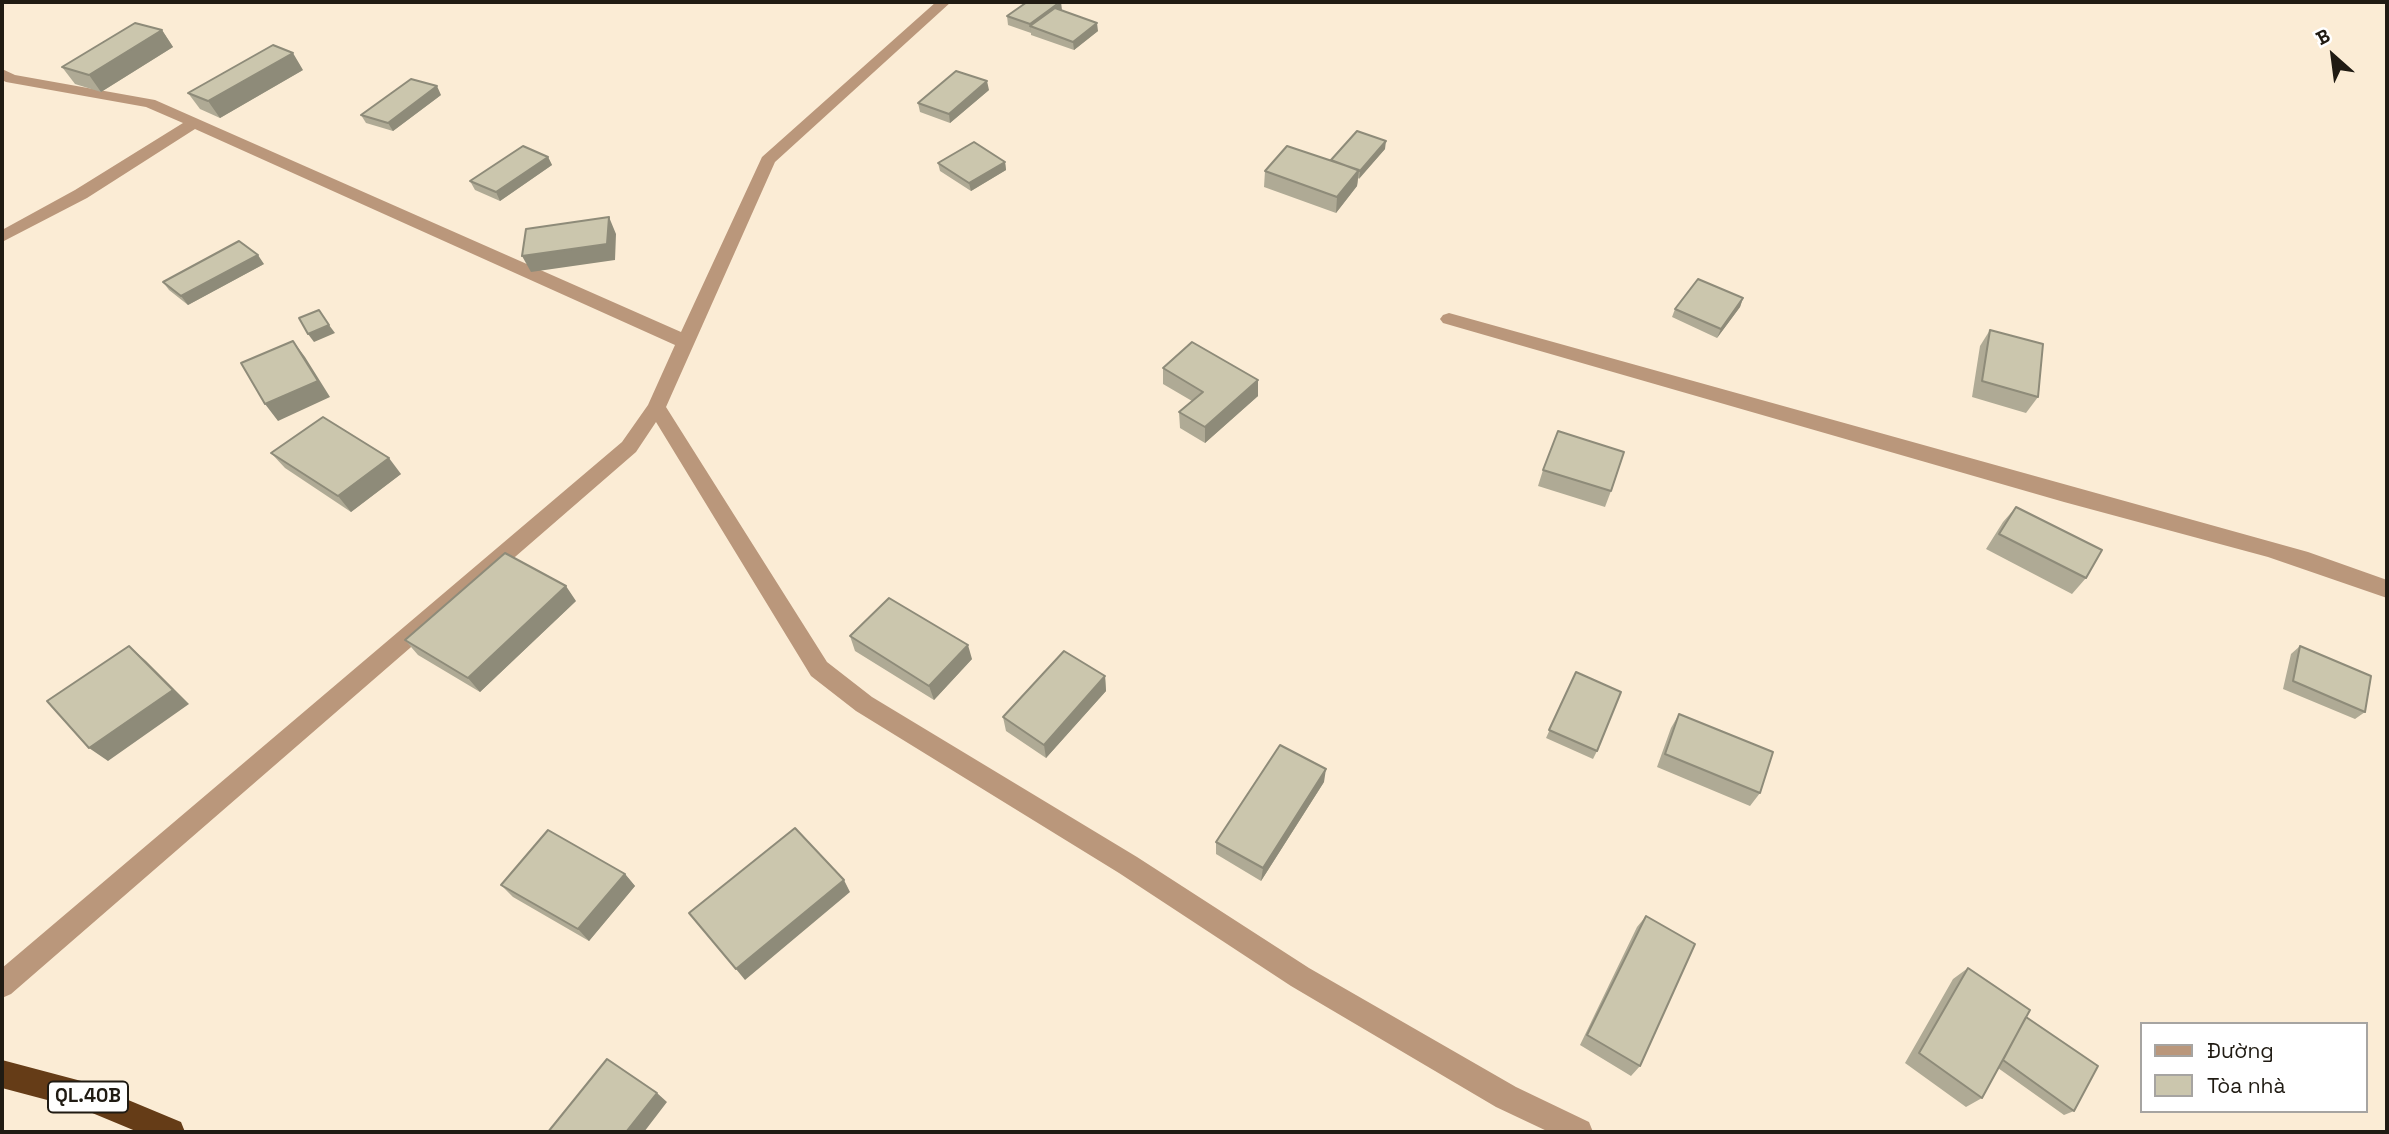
<!DOCTYPE html>
<html>
<head>
<meta charset="utf-8">
<style>
	body { margin:0 }
	#map { position:relative; width:2389px; height:1134px; overflow:hidden; background:#fbecd5; font-family:"Space Grotesk",sans-serif }
	canvas { display:block }
	.frame { position:absolute; inset:0; border:4px solid #201b13; pointer-events:none }
	.legend { position:absolute; left:2140px; top:1022px; width:228px; height:91px; box-sizing:border-box; background:#fff; border:2px solid #a6a4a1; margin:0; padding:9px 12px; list-style:none; font-size:21px; color:#201b13 }
	.legend li { display:flex; align-items:center; gap:14px; height:35px }
	.legend b { width:35px; border:2px solid #a6a4a1 }
	.north { position:absolute; left:2298px; top:21px; width:70px; height:70px; -webkit-text-stroke:5px #fff; paint-order:stroke; rotate:332deg; font-size:19px; font-weight:700; line-height:28px; text-align:center; color:#201b13 }
	.north::after { content:''; display:block; margin:auto; width:24px; height:32px; background:#201b13; clip-path:polygon(50% 0,100% 100%,50% 72%,0 100%) }
</style>
</head>
<body>
<div id="map">
<canvas width="2389" height="1134"></canvas>
<div class="frame"></div>
<ul class="legend">
<li><b style="height:9px;background:#ba977b"></b>Đường</li>
<li><b style="height:19px;background:#cbc6ad"></b>Tòa nhà</li>
</ul>
<div class="north">B</div>
</div>
<script>
const g = document.querySelector('canvas').getContext('2d');
g.lineJoin = 'round';
function paint(path, color) { g.fillStyle = color; g.fill(path, 'evenodd'); }
function strokePath(path, color, width, dash) { g.strokeStyle = color; g.lineWidth = width; g.lineCap = dash ? 'butt' : 'round'; g.setLineDash(dash || []); g.stroke(path); }
function write(font, color, halo, rows, align = 'center') {
  g.font = font + ' "Space Grotesk",sans-serif'; g.lineWidth = 7; g.setLineDash([]); g.textBaseline = 'middle'; g.strokeStyle = halo; g.fillStyle = color; for (const [text, x, y, turn = 0] of rows) {
    g.save(); g.translate(x, y); g.rotate((+turn || 0) * Math.PI / 180); g.textAlign = isNaN(turn) ? turn : align; if (halo) g.strokeText(text, 0, 0); g.fillText(text, 0, 0); g.restore();
  }
}
const street = new Path2D(`
	M 936,2 L 951,2 L 775,162 L 666,407 L 827,662 L 872,697 L 1137,857 L 1309,968 L 1516,1087 L 1589,1122 L 1593,1132 L 1549,1132 L 1496,1107 L 1291,986 L 1119,873 L 856,711 L 811,676 L 656,422 L 636,452 L 11,994 L 2,998 L 2,968 L 622,442 L 648,405 L 675,345 L 195,129 L 87,198 L 2,242 L 2,230 L 75,190 L 183,123 L 146,107 L 6,82 L 2,80 L 2,69 L 15,75 L 155,100 L 681,332 L 762,157 Z
	M 1449,313 L 2308,552 L 2387,580 L 2387,598 L 2268,557 L 2064,502 L 1443,323 L 1440,319 L 1443,315 Z`);
const highway = new Path2D(`
	M 2,1060 L 85,1082 L 181,1122 L 185,1132 L 138,1132 L 85,1110 L 2,1088 Z`);
const wall = new Path2D(`
	M 1062,10 L 1098,31 L 1074,50 L 1031,35 L 1031,33 L 1008,25 L 1007,16 Z
	M 162,30 L 173,47 L 101,92 L 75,84 L 62,67 Z
	M 303,70 L 220,118 L 200,109 L 188,93 Z
	M 989,90 L 950,123 L 920,112 L 918,103 Z
	M 441,95 L 393,131 L 366,123 L 361,115 Z
	M 1385,149 L 1358,179 L 1357,186 L 1336,213 L 1264,187 L 1265,171 L 1331,160 Z
	M 548,157 L 552,165 L 500,201 L 475,190 L 470,181 Z
	M 1005,162 L 1006,170 L 971,191 L 940,171 L 938,163 Z
	M 264,264 L 188,305 L 169,290 L 163,282 Z
	M 1743,298 L 1740,307 L 1717,338 L 1672,317 L 1675,309 Z
	M 1990,330 L 2038,397 L 2026,413 L 1972,397 L 1980,346 Z
	M 1163,368 L 1258,396 L 1205,443 L 1180,428 L 1179,412 L 1192,401 L 1163,384 Z
	M 271,453 L 401,474 L 351,512 L 285,468 Z
	M 1543,470 L 1611,491 L 1605,507 L 1538,486 Z
	M 2016,507 L 2086,578 L 2072,594 L 1986,549 L 2003,522 Z
	M 576,601 L 480,692 L 418,655 L 405,640 Z
	M 850,636 L 972,659 L 934,700 L 855,651 Z
	M 2300,646 L 2365,712 L 2355,719 L 2283,689 L 2291,654 Z
	M 1576,672 L 1597,751 L 1593,759 L 1546,738 Z
	M 1105,676 L 1106,691 L 1046,758 L 1006,731 L 1003,717 Z
	M 1679,714 L 1760,793 L 1750,806 L 1657,767 L 1671,728 Z
	M 1324,782 L 1261,881 L 1216,854 L 1216,842 Z
	M 625,874 L 635,886 L 589,941 L 513,897 L 501,885 Z
	M 1646,916 L 1640,1066 L 1631,1076 L 1580,1045 L 1637,927 Z
	M 1968,968 L 2026,1017 L 2074,1111 L 2064,1115 L 1998,1068 L 1982,1098 L 1966,1107 L 1905,1063 L 1953,979 Z`);
const shadedWall = new Path2D(`
	M 1061,2 L 1062,10 L 1030,26 L 1031,33 L 1030,24 Z
	M 1097,23 L 1098,31 L 1074,50 L 1073,42 Z
	M 162,30 L 173,47 L 101,92 L 89,75 Z
	M 293,53 L 303,70 L 220,118 L 208,101 Z
	M 987,81 L 989,90 L 950,123 L 949,114 Z
	M 437,86 L 441,95 L 393,131 L 388,123 Z
	M 1386,141 L 1385,149 L 1359,179 L 1360,171 Z
	M 548,157 L 552,165 L 500,201 L 496,192 Z
	M 1005,162 L 1006,170 L 971,191 L 969,183 Z
	M 1359,170 L 1357,186 L 1336,213 L 1337,197 Z
	M 609,217 L 616,234 L 615,260 L 531,272 L 522,256 Z
	M 258,255 L 264,264 L 188,305 L 181,296 Z
	M 1743,298 L 1740,307 L 1717,338 L 1721,329 Z
	M 329,325 L 335,333 L 314,342 L 308,334 Z
	M 293,341 L 305,357 L 330,397 L 278,421 L 265,404 Z
	M 1258,380 L 1258,396 L 1205,443 L 1205,427 Z
	M 389,458 L 401,474 L 351,512 L 338,496 Z
	M 566,586 L 576,601 L 480,692 L 468,678 Z
	M 968,645 L 972,659 L 934,700 L 929,686 Z
	M 129,646 L 146,661 L 189,704 L 108,761 L 89,748 Z
	M 1105,676 L 1106,691 L 1046,758 L 1044,745 Z
	M 1326,769 L 1324,782 L 1261,881 L 1263,868 Z
	M 625,874 L 635,886 L 589,941 L 578,929 Z
	M 844,880 L 850,892 L 745,980 L 736,969 Z
	M 657,1093 L 667,1102 L 644,1132 L 626,1132 Z`);
const building = new Path2D(`
	M 1027,2 L 1060,2 L 1030,24 L 1007,16 Z
	M 1055,8 L 1097,23 L 1073,42 L 1030,26 Z
	M 135,23 L 162,30 L 89,75 L 62,67 Z
	M 273,45 L 293,53 L 208,101 L 188,93 Z
	M 956,71 L 987,81 L 949,114 L 918,103 Z
	M 411,79 L 437,86 L 388,123 L 361,115 Z
	M 1357,131 L 1386,141 L 1360,171 L 1331,160 Z
	M 974,142 L 1005,162 L 969,183 L 938,163 Z
	M 523,146 L 548,157 L 496,192 L 470,181 Z
	M 1287,146 L 1359,170 L 1337,197 L 1265,171 Z
	M 609,217 L 607,244 L 522,256 L 526,229 Z
	M 239,241 L 258,255 L 181,296 L 163,282 Z
	M 1698,279 L 1743,298 L 1721,329 L 1675,309 Z
	M 319,310 L 329,325 L 308,334 L 299,318 Z
	M 1990,330 L 2043,344 L 2038,397 L 1982,381 Z
	M 293,341 L 318,381 L 265,404 L 241,363 Z
	M 1192,342 L 1258,380 L 1205,427 L 1179,412 L 1203,392 L 1163,368 Z
	M 323,417 L 389,458 L 338,496 L 271,453 Z
	M 1558,431 L 1624,452 L 1611,491 L 1543,470 Z
	M 2016,507 L 2102,550 L 2086,578 L 1999,534 Z
	M 505,553 L 566,586 L 468,678 L 405,640 Z
	M 889,598 L 968,645 L 929,686 L 850,636 Z
	M 129,646 L 173,690 L 89,748 L 47,701 Z
	M 2300,646 L 2371,676 L 2365,712 L 2293,681 Z
	M 1064,651 L 1105,676 L 1044,745 L 1003,717 Z
	M 1576,672 L 1621,692 L 1597,751 L 1549,730 Z
	M 1679,714 L 1773,752 L 1760,793 L 1665,754 Z
	M 1280,745 L 1326,769 L 1263,868 L 1216,842 Z
	M 795,828 L 844,880 L 736,969 L 689,913 Z
	M 548,830 L 625,874 L 578,929 L 501,885 Z
	M 1646,916 L 1695,944 L 1640,1066 L 1587,1035 Z
	M 1968,968 L 2030,1010 L 1982,1098 L 1919,1053 Z
	M 2026,1017 L 2098,1066 L 2074,1111 L 2003,1060 Z
	M 607,1059 L 657,1093 L 626,1132 L 548,1132 Z`);
const shields = [
	[88,1097,80]
];
const shieldNames = [
	["QL.40B",88,1097]
];
paint(street, '#ba977b');
paint(highway, '#653c17');
paint(wall, '#afaa95');
paint(shadedWall, '#8e8b79');
paint(building, '#cbc6ad');
strokePath(building, '#8e8b79', 2);
for (const [x, y, w] of shields) { const box = new Path2D(); box.roundRect(x - w / 2, y - 15.5, w, 31, 5); g.fillStyle = '#fff'; g.fill(box); strokePath(box, '#201b13', 2); }
write('bold 19px', '#201b13', null, shieldNames);
</script>
</body>
</html>
